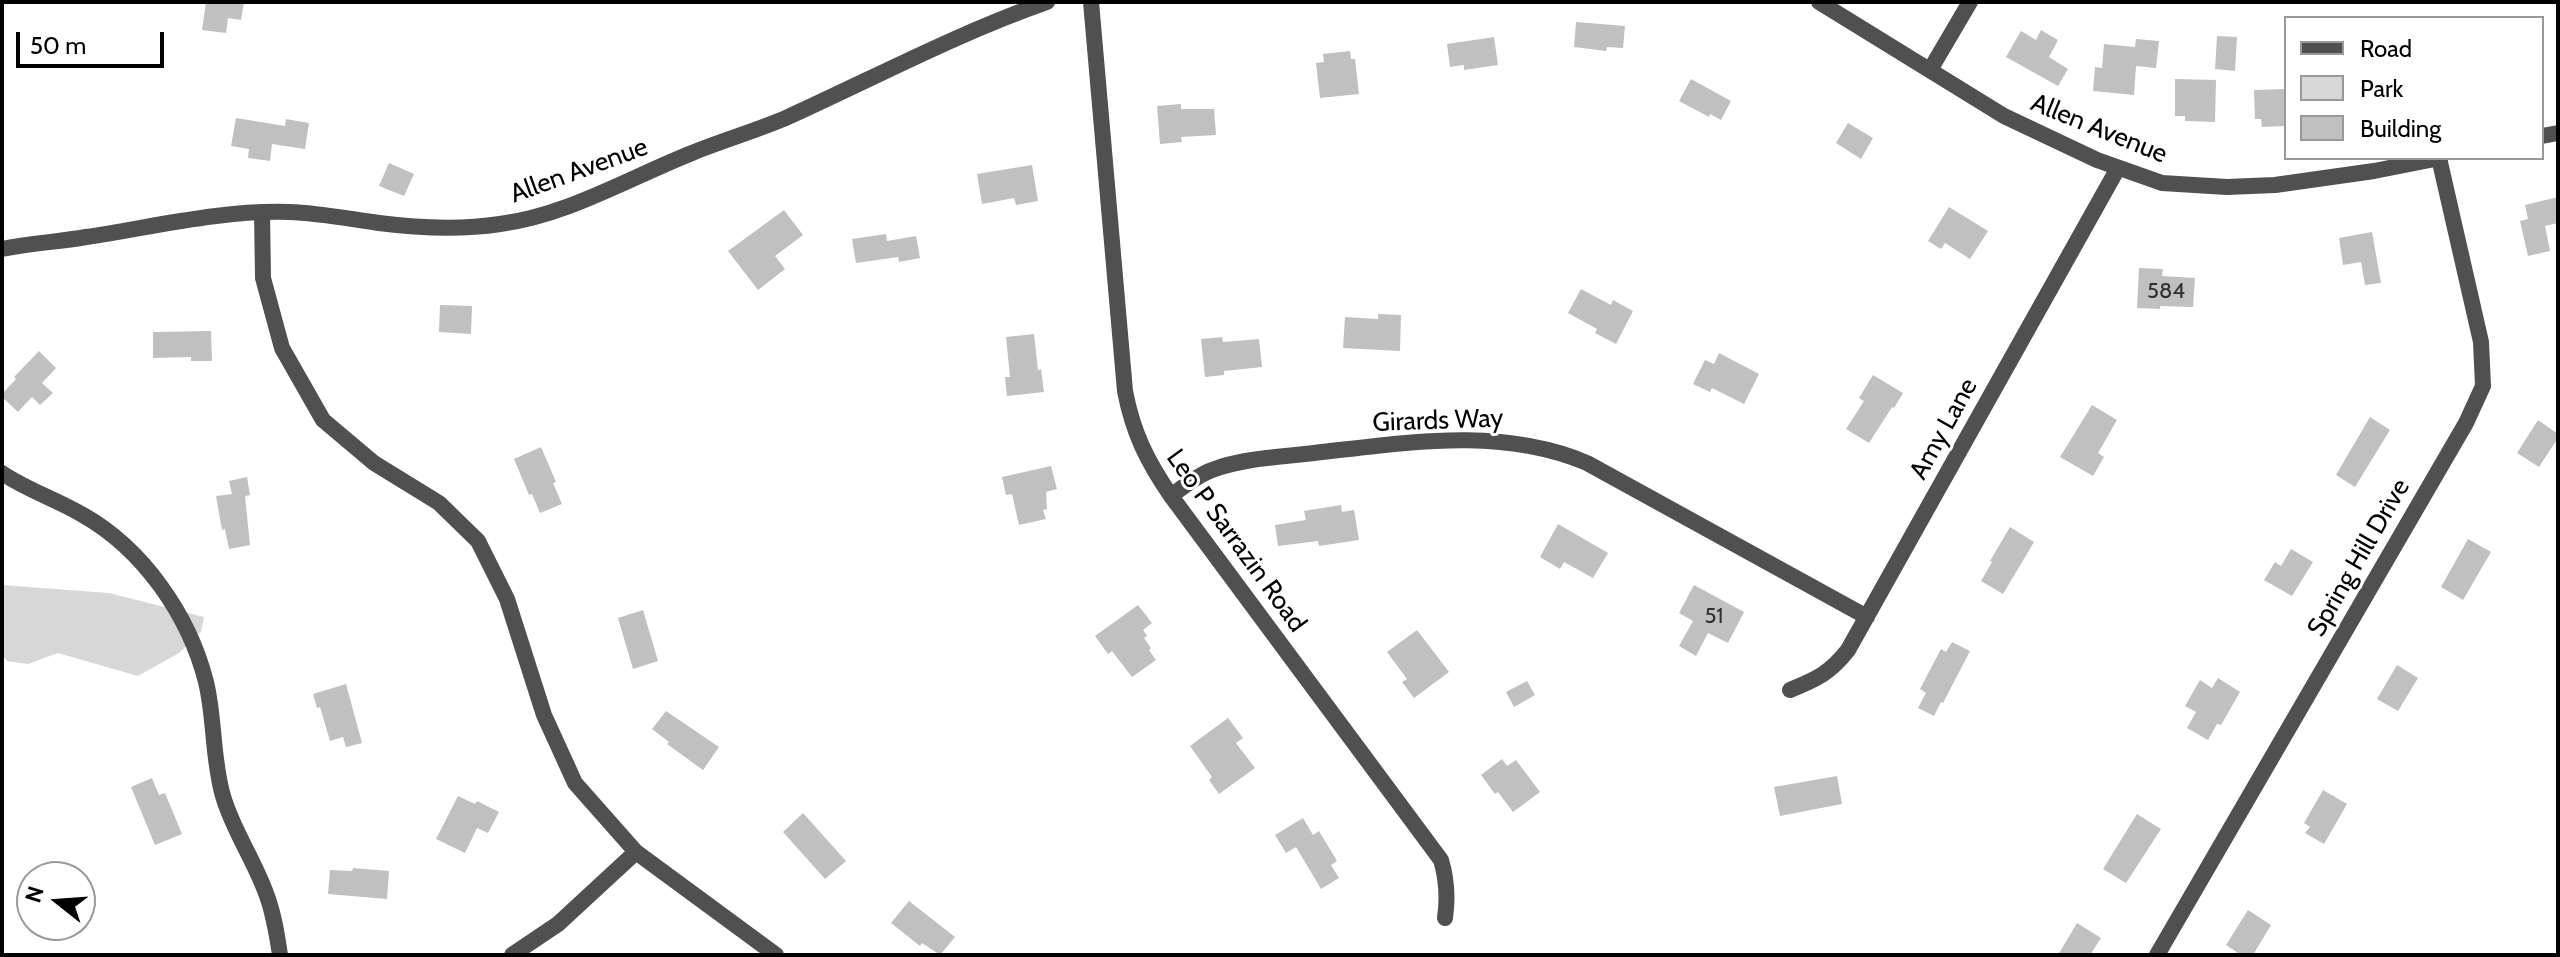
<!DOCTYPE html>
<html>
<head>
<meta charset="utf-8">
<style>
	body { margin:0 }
	#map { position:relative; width:2560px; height:957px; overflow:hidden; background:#fff; font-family:Cabin,sans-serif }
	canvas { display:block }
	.frame { position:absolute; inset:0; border:4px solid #000; pointer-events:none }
	.legend { position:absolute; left:2284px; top:16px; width:260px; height:144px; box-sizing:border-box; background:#fff; border:2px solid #999; margin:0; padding:10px 14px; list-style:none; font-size:24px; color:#000 }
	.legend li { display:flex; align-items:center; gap:16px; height:40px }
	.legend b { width:40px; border:2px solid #999 }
	.north { position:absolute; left:16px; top:861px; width:80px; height:80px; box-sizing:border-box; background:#fff; border:2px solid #999; border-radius:50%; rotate:287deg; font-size:22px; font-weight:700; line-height:32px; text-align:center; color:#000 }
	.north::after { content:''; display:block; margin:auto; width:28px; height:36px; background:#000; clip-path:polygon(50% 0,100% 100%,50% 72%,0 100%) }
	.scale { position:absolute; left:16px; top:32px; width:148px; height:36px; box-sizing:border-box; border:4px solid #000; border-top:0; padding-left:10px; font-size:24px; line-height:28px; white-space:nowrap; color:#000; -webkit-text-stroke:6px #fff; paint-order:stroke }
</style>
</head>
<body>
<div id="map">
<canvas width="2560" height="957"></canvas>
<div class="frame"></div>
<ul class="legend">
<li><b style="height:10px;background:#505050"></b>Road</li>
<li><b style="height:22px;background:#d7d7d7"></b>Park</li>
<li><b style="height:22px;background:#c0c0c0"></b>Building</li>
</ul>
<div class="north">N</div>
<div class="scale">50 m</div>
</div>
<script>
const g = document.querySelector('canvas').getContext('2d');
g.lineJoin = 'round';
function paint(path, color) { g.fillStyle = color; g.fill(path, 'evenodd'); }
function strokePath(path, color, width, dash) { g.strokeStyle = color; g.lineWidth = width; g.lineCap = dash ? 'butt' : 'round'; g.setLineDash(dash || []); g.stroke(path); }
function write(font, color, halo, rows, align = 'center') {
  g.font = font + ' Cabin,sans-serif'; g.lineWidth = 6; g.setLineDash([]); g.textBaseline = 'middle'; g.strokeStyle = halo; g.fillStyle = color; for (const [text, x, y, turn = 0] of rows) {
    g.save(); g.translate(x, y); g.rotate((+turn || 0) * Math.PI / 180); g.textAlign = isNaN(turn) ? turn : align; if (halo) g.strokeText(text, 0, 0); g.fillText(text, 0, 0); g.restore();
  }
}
const green = new Path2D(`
	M 2,585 L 109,593 L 204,617 L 201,632 L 179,653 L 138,676 L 58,653 L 28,664 L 7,661 L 2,654 Z`);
const building = new Path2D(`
	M 206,2 L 244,2 L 241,20 L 228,18 L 226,33 L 202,30 Z
	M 1576,22 L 1625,26 L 1623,48 L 1607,47 L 1606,51 L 1574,47 Z
	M 2041,30 L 2058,40 L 2049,57 L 2068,69 L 2058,86 L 2006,57 L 2021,31 L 2036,40 Z
	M 2217,36 L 2237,37 L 2235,71 L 2215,69 Z
	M 1494,37 L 1498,65 L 1464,70 L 1464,65 L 1450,67 L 1447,44 Z
	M 2136,39 L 2159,41 L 2156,68 L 2136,66 L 2134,95 L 2093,91 L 2095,67 L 2102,68 L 2104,44 L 2135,47 Z
	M 1350,51 L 1351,59 L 1355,59 L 1359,94 L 1320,98 L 1316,63 L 1324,62 L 1323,54 Z
	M 1691,79 L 1731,101 L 1721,120 L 1710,114 L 1709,117 L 1679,101 Z
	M 2175,79 L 2216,80 L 2215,122 L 2185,121 L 2185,116 L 2175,116 Z
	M 2286,89 L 2286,126 L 2262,127 L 2261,119 L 2255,119 L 2254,90 Z
	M 1181,104 L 1181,109 L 1214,109 L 1216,135 L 1181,137 L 1182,142 L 1160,144 L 1157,106 Z
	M 236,118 L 285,126 L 286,119 L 309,123 L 305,149 L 272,144 L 270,161 L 248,158 L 249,149 L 231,146 Z
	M 1848,123 L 1873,138 L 1861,159 L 1836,143 Z
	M 389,163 L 414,174 L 404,196 L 379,186 Z
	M 1032,165 L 1038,201 L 1016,205 L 1014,198 L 982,204 L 977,174 Z
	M 2558,197 L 2558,223 L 2545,226 L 2550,251 L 2528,256 L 2520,221 L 2528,219 L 2525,205 Z
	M 1949,207 L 1988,231 L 1970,259 L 1945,243 L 1941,249 L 1928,241 Z
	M 784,210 L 803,235 L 775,256 L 785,269 L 758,290 L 728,251 Z
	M 2372,232 L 2381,283 L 2365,285 L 2361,262 L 2343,265 L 2339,238 Z
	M 886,234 L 887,241 L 916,236 L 920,258 L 899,262 L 898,257 L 856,263 L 852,239 Z
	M 2139,268 L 2163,269 L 2162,276 L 2195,278 L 2193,307 L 2160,306 L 2160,309 L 2137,308 Z
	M 1581,289 L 1611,305 L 1613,300 L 1633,311 L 1616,344 L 1595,333 L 1597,329 L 1568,313 Z
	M 440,305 L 472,306 L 471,334 L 439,332 Z
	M 1378,314 L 1401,315 L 1400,351 L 1343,348 L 1345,317 L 1378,319 Z
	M 211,331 L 212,361 L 191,361 L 191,357 L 153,358 L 153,332 Z
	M 1034,334 L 1038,370 L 1041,369 L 1044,392 L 1007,396 L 1005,377 L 1010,377 L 1006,337 Z
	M 1222,337 L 1223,342 L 1259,339 L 1262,367 L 1224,371 L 1224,375 L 1205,377 L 1201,339 Z
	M 39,351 L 56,368 L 42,383 L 53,393 L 40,405 L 32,397 L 18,412 L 2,397 L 2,394 L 16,379 L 14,377 Z
	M 1719,353 L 1759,374 L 1744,404 L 1712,388 L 1710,392 L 1693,384 L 1705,360 L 1714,364 Z
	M 1873,375 L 1903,393 L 1894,408 L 1892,407 L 1869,443 L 1846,429 L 1864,401 L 1859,398 Z
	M 2092,405 L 2117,420 L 2098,453 L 2104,457 L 2093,476 L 2060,457 Z
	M 2370,417 L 2390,430 L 2355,487 L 2336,475 Z
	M 2538,420 L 2558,434 L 2558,438 L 2539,467 L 2517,453 Z
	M 541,447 L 556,482 L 553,483 L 562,504 L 540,513 L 532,494 L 529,495 L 514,459 Z
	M 1051,466 L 1057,489 L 1046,492 L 1047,509 L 1043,510 L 1046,519 L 1019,525 L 1012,494 L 1006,495 L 1002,477 Z
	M 247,477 L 250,495 L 245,496 L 250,545 L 229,549 L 225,529 L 222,530 L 216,496 L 232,494 L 229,481 Z
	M 1341,505 L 1342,512 L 1354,510 L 1359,540 L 1319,546 L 1318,541 L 1278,546 L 1275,525 L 1306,520 L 1304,511 Z
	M 1558,524 L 1608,553 L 1593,578 L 1564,562 L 1560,569 L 1540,557 Z
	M 2010,527 L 2034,542 L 2003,594 L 1981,581 L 1992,562 L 1990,561 Z
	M 2468,539 L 2491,552 L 2463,600 L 2441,587 Z
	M 2291,549 L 2313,562 L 2292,596 L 2264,580 L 2275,562 L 2281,566 Z
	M 1694,585 L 1744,612 L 1728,643 L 1708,633 L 1696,656 L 1679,646 L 1693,621 L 1679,613 Z
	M 1138,605 L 1152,623 L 1143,630 L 1147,636 L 1144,638 L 1151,648 L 1149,650 L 1156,660 L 1132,677 L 1112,651 L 1108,654 L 1095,636 Z
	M 643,610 L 658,661 L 633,669 L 618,618 Z
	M 1417,630 L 1449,672 L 1414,698 L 1402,682 L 1407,679 L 1387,652 Z
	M 1952,642 L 1970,651 L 1943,703 L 1941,702 L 1934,716 L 1918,708 L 1926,693 L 1920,689 L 1941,649 L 1946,652 Z
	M 2397,665 L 2418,678 L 2398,711 L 2377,699 Z
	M 2218,678 L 2240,692 L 2221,725 L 2217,724 L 2208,740 L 2187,728 L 2196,712 L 2185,706 L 2200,680 L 2212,688 Z
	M 1527,681 L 1535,695 L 1514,707 L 1506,692 Z
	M 346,684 L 362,743 L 346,747 L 343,737 L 330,741 L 320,707 L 317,708 L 313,694 Z
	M 666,711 L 719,747 L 703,770 L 667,744 L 669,742 L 652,729 Z
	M 1228,718 L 1243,738 L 1236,743 L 1255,768 L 1219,794 L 1209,780 L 1212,777 L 1190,746 Z
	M 1502,759 L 1507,766 L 1516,760 L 1540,792 L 1513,812 L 1498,792 L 1495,794 L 1481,775 Z
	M 1837,776 L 1842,804 L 1780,816 L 1774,787 Z
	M 152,778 L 159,795 L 165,793 L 182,834 L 155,845 L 131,787 Z
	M 2323,790 L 2347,804 L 2324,844 L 2305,833 L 2310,827 L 2304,823 Z
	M 458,796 L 475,804 L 477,801 L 499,812 L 488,833 L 477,828 L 465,853 L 436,839 Z
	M 803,813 L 846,861 L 825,879 L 783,832 Z
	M 2137,814 L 2161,829 L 2126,883 L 2103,869 Z
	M 1303,818 L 1313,835 L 1319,831 L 1337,861 L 1331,865 L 1339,878 L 1321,889 L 1296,847 L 1286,853 L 1275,835 Z
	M 353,868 L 389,871 L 387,899 L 328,894 L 330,870 L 352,871 Z
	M 909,901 L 955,937 L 940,955 L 922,943 L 920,946 L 891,923 Z
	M 2248,910 L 2271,925 L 2253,955 L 2241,955 L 2226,945 Z
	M 2077,923 L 2101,938 L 2090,955 L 2058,955 Z`);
const minor = new Path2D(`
	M 1091,2 L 1125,391 C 1133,433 1147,461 1171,496 L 1441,860 C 1447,880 1448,897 1445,918
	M 1930,70 L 1970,2
	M 262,212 L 263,278 L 282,348 L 323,420 L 374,463 L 439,503 L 478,541 L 507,599 L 544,715 L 575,783 L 636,852 L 776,955
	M 2,473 C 27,490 56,499 83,515 C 143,549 189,615 206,682 C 215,719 212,758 223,796 C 233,831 255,861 267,896 C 274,915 277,935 280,955
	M 1171,496 C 1183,487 1196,476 1212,470 C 1243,458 1281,457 1314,453 C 1405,443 1500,426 1587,463 L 1867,617
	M 1790,690 C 1817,679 1830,673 1848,650 L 2118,168
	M 512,955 L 558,924 L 636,852
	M 2157,955 L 2466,423 L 2483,386 L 2481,342 L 2439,158`);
const tertiary = new Path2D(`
	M 1819,2 L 2004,116 L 2097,160 L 2162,183 L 2227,187 L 2275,185 L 2374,171 L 2440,158
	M 2542,136 L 2558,133
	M 2,249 C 30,243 58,242 86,237 C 153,227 220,210 289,212 C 320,213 349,219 379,223 C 418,228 461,230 500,224 C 568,215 629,178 692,153 C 723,140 756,131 788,117 C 874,78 958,33 1047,2`);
const numberNames = [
	["584",2166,292],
	["51",1714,617]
];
const streetNames = [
	["Allen Avenue",2099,129,22],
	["Allen Avenue",579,171,-20],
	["Girards Way",1438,421,-2],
	["Amy Lane",1944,429,-61],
	["Leo P Sarrazin Road",1236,541,54],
	["Spring Hill Drive",2359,558,-60]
];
paint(green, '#d7d7d7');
paint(building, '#c0c0c0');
strokePath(minor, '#505050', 16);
strokePath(tertiary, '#505050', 16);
write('22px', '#303030', null, numberNames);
write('26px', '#000', '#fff', streetNames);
</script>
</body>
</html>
